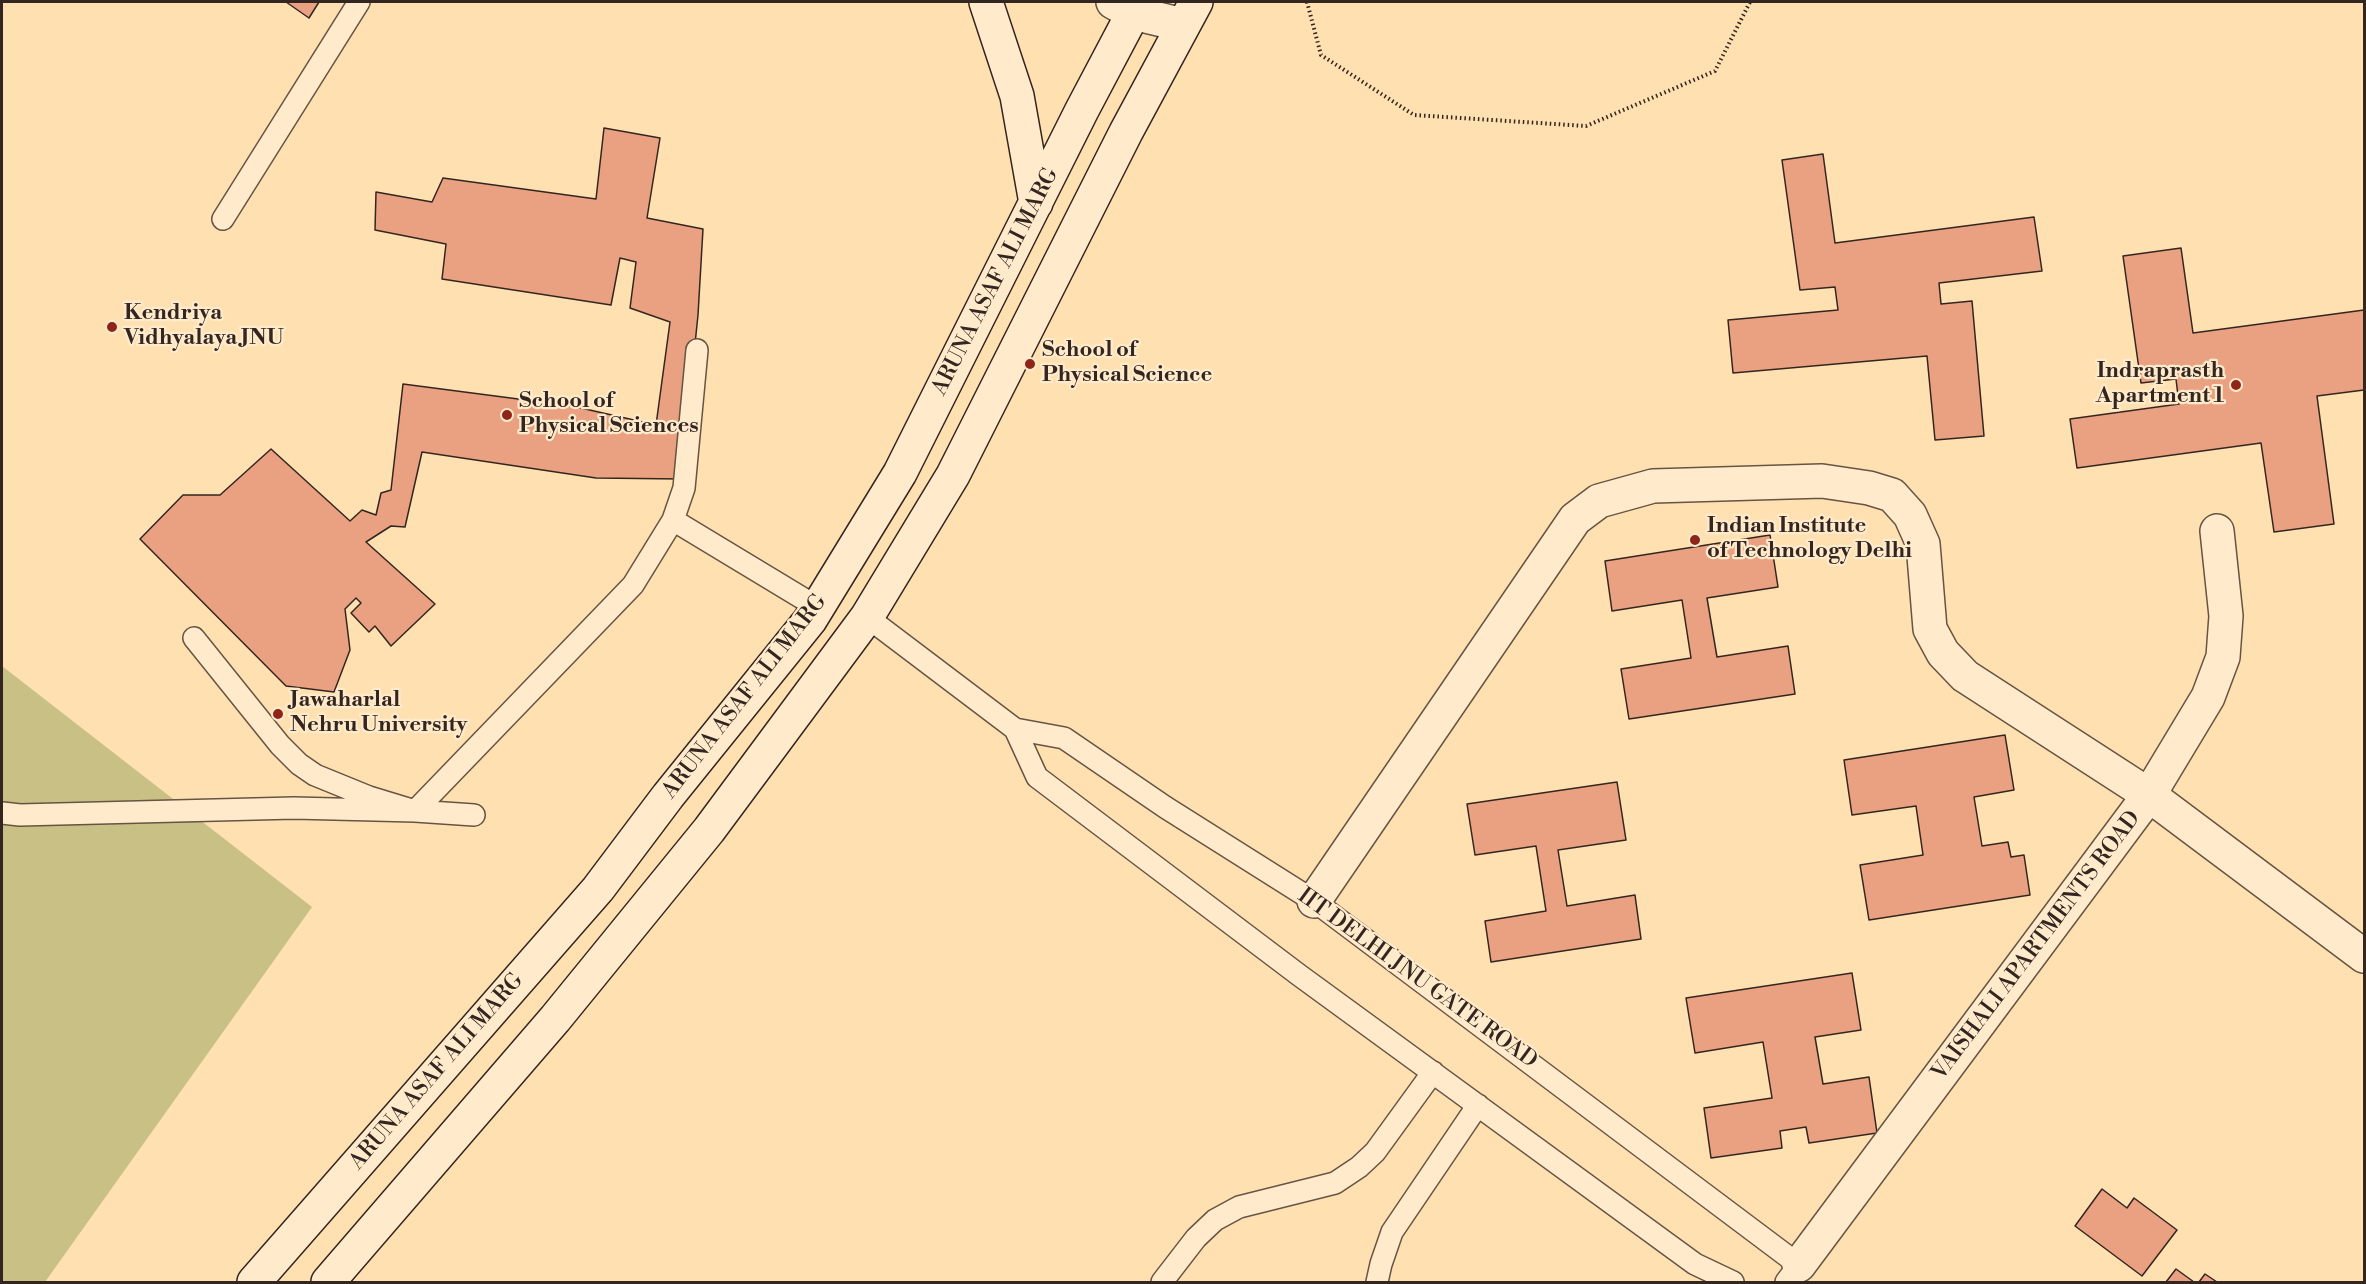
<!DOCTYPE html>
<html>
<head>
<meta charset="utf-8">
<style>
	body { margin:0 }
	#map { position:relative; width:2366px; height:1284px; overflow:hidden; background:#ffe0b1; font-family:"Libre Bodoni",serif }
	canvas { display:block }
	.frame { position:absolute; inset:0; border:3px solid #332620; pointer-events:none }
</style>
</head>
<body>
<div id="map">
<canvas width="2366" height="1284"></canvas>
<div class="frame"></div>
</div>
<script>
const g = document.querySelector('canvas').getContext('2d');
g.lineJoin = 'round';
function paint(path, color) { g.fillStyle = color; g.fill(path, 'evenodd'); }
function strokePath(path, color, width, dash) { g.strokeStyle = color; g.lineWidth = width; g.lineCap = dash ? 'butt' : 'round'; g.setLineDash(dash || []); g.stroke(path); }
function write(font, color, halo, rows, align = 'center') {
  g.font = font + ' "Libre Bodoni",serif'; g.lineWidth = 4.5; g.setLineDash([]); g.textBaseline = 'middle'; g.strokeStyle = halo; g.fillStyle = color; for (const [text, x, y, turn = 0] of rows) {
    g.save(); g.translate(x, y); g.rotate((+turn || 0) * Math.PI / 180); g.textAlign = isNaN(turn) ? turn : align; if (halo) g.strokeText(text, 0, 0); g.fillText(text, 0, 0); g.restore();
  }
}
const green = new Path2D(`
	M 2,666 L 312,907 L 45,1282 L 2,1282 Z`);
const building = new Path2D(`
	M 286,2 L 319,2 L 309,18 Z
	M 604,128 L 660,138 L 647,218 L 703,229 L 698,315 L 681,479 L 596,478 L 422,452 L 405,527 L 391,526 L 366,542 L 435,604 L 391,646 L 375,626 L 369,632 L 351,613 L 361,603 L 356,598 L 345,609 L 350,650 L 334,692 L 286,686 L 140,539 L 183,495 L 220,495 L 271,449 L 350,521 L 362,510 L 376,515 L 381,493 L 391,490 L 403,384 L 572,406 L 656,425 L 670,322 L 630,308 L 636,262 L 620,258 L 611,305 L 442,279 L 446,244 L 375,230 L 376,192 L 432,202 L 443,178 L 596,199 Z
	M 1823,154 L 1835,243 L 2034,217 L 2042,271 L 1939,283 L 1941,304 L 1972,301 L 1984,436 L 1935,440 L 1927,356 L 1733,373 L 1728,320 L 1838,310 L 1835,287 L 1800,290 L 1782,160 Z
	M 2181,248 L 2193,333 L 2364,310 L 2364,390 L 2317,396 L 2334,524 L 2274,532 L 2261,443 L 2077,468 L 2070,419 L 2179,404 L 2176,379 L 2141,383 L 2123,256 Z
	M 1770,535 L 1778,587 L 1707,598 L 1717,657 L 1788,646 L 1795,694 L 1629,719 L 1621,669 L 1691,658 L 1682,600 L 1612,611 L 1605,561 Z
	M 2005,735 L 2014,790 L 1974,797 L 1982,846 L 2008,842 L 2011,857 L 2024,855 L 2030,895 L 1869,920 L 1860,865 L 1923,855 L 1916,806 L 1852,815 L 1844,760 Z
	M 1617,782 L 1626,840 L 1558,850 L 1567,906 L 1635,895 L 1641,939 L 1491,962 L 1485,921 L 1546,911 L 1536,846 L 1475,855 L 1467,804 Z
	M 1852,973 L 1861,1030 L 1815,1037 L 1823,1084 L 1869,1077 L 1877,1133 L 1809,1143 L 1806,1127 L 1780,1131 L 1782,1148 L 1711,1158 L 1704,1108 L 1772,1098 L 1763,1042 L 1695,1053 L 1686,998 Z
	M 2102,1189 L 2127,1208 L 2134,1198 L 2177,1230 L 2142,1276 L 2075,1226 Z
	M 2176,1269 L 2194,1282 L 2166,1282 Z
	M 2205,1274 L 2217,1282 L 2199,1282 Z`);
const path = new Path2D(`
	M 1307,2 L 1321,55 L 1414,115 L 1586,126 L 1715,71 L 1750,2`);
const service = new Path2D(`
	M 223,219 L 359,2
	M 673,520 L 817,607
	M 867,617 L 1015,729 L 1064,738 L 1165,807 L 1314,901 L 1799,1265 L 1786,1282
	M 194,638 L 280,745 L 299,764 L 315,775 L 369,797 L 415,811 L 474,815
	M 1015,729 L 1037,777 L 1299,975 L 1695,1264 L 1733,1282
	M 2,813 L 20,815 L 294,808 L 415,811 L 633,585 L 673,520 L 684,488 L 697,350
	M 1162,1282 L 1196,1238 L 1215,1220 L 1239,1207 L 1335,1183 L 1359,1167 L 1375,1152 L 1433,1072
	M 1377,1282 L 1381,1264 L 1392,1232 L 1478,1105`);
const minor = new Path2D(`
	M 1314,901 L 1575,519 L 1599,501 L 1653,486 L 1822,481 L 1869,488 L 1892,495 L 1910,515 L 1923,544 L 1930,629 L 1943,653 L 1965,676 L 2149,795 L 2364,956
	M 1799,1265 L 2149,795 L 2208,697 L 2223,657 L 2226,616 L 2217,531`);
const tertiary = new Path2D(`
	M 1113,2 L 1133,13 L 1183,25`);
const secondary = new Path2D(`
	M 986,2 L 1017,96 L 1036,203
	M 254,1282 L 598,889 L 668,796 L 810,620 L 900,473 L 1082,110 L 1139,2
	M 328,1282 L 555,1019 L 709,830 L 867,617 L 953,475 L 1126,132 L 1196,2`);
const markers = [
	[112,327,6,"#8f2418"],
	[1030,364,6,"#8f2418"],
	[2236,385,6,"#8f2418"],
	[507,415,6,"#8f2418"],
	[1695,540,6,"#8f2418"],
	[278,714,6,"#8f2418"]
];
const streetNames = [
	["ARUNA ASAF ALI MARG",996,282,-63],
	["ARUNA ASAF ALI MARG",745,697,-52],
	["VAISHALI APARTMENTS ROAD",2037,946,-53],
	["IIT DELHI JNU GATE ROAD",1417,979,36],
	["ARUNA ASAF ALI MARG",437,1072,-49]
];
const poiNames = [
	["Kendriya",124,314],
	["Vidhyalaya JNU",124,339],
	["School of",1042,351],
	["Physical Science",1042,376],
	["Indraprasth",2224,372,"right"],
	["Apartment 1",2224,397,"right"],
	["School of",519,402],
	["Physical Sciences",519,427],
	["Indian Institute",1707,527],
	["of Technology Delhi",1707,552],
	["Jawaharlal",290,701],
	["Nehru University",290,726]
];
paint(green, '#c9c086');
paint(building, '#e9a182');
strokePath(building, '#332620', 1.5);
strokePath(service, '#665444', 24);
strokePath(minor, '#665444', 36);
strokePath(tertiary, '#665444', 36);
strokePath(secondary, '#332620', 36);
strokePath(path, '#332620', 4, [1.5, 3]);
strokePath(service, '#ffebcc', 21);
strokePath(minor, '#ffebcc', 33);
strokePath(tertiary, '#ffebcc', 33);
strokePath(secondary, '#ffebcc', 33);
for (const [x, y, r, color] of markers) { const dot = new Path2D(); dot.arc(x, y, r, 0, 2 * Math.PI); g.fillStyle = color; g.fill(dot); strokePath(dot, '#ffebcc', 2); }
write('22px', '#332620', '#ffebcc', streetNames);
write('bold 22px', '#332620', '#ffebcc', poiNames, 'left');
</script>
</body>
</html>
